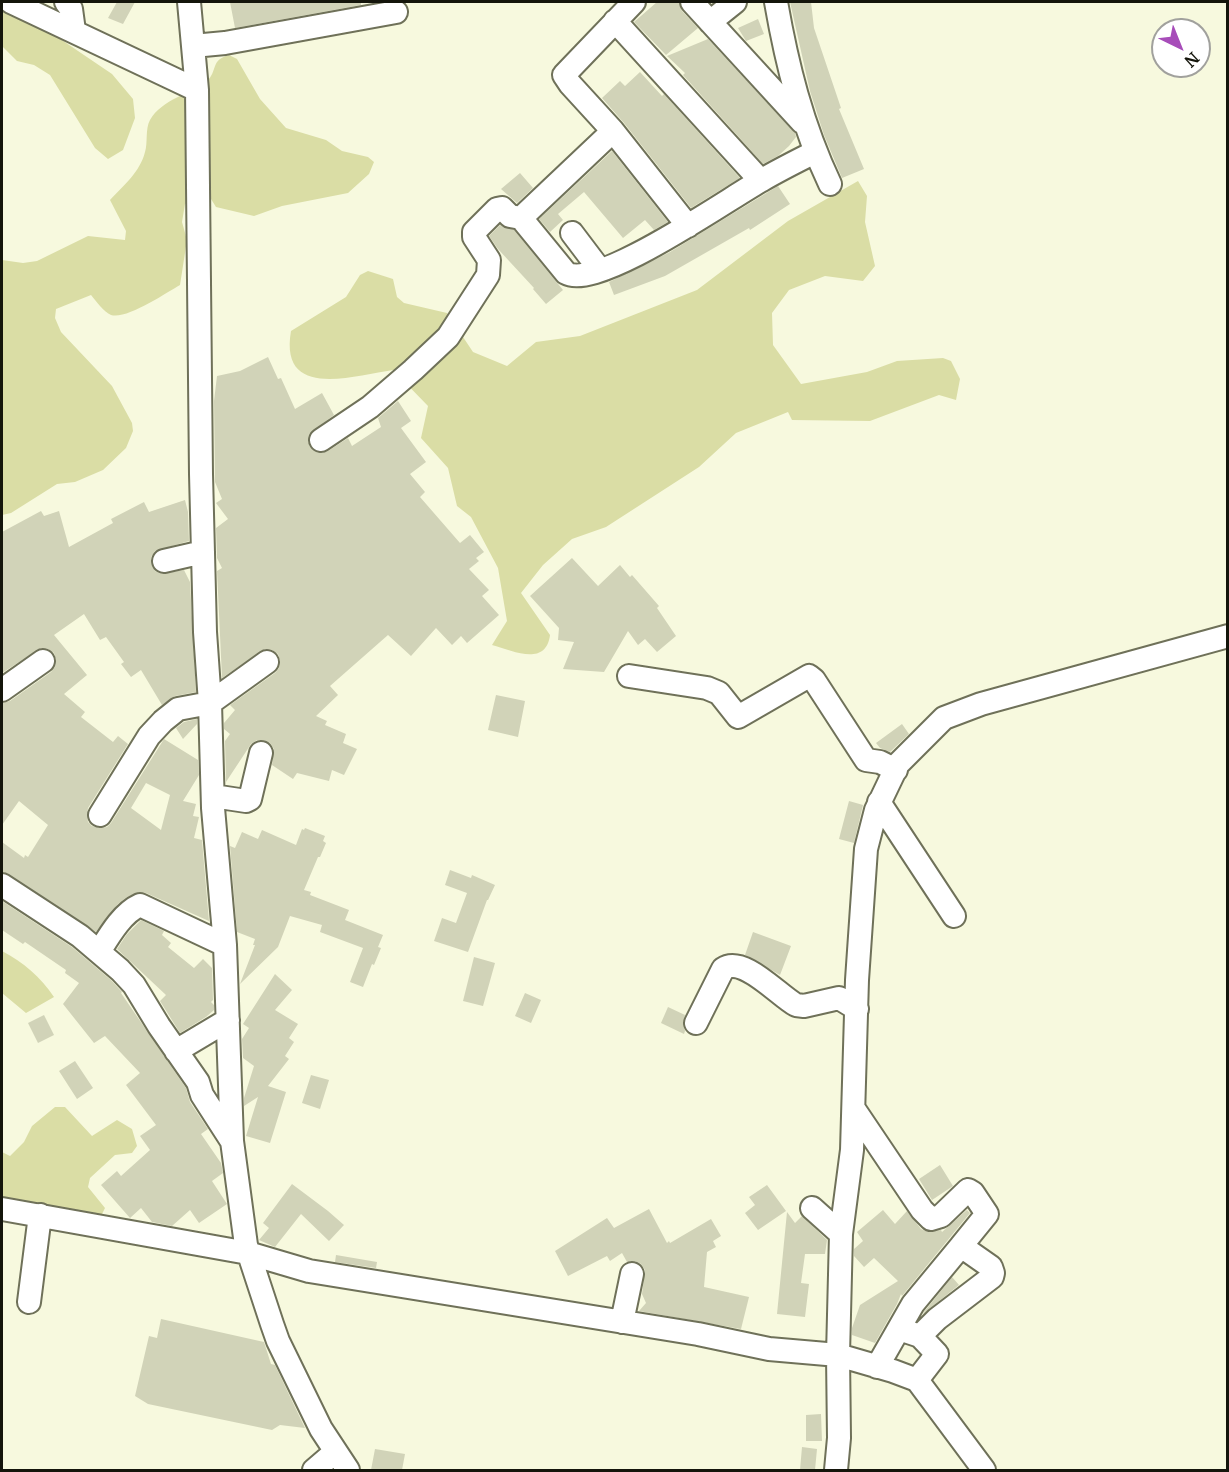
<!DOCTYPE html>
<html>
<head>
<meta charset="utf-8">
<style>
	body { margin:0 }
	#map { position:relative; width:1229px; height:1472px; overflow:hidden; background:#f7f9de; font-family:Merriweather,serif }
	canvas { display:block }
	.frame { position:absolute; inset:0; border:3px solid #14150b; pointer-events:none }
	.north { position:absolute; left:1151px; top:18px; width:60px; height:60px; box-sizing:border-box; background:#fff; border:2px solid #a1a19d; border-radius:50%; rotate:137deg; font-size:16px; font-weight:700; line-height:24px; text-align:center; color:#14150b }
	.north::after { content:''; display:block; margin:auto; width:21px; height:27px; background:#a74db9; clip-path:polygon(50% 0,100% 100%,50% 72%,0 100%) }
</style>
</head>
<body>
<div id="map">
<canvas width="1229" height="1472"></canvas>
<div class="frame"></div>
<div class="north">N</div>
</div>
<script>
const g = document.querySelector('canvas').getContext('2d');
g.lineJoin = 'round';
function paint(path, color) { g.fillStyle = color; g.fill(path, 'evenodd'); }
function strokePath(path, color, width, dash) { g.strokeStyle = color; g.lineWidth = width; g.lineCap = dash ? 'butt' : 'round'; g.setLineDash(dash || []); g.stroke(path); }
const green = new Path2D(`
	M 2,3 L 16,9 L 112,74 L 133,99 L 135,118 L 123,150 L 108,159 L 95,148 L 50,75 L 34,65 L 17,61 L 2,46 Z
	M 229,55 L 237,59 L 260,99 L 286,128 L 326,140 L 342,151 L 368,157 L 374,162 L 369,174 L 348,193 L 282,206 L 254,216 L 216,207 L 211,199 L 185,204 L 182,222 L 187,240 L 180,285 C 166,293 126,320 111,315 C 104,312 96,301 91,295 L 56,309 L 55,318 L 61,332 L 112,386 L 132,423 L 133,431 L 126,448 L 103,470 L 75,482 L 57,484 L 11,513 L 2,515 L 2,260 L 23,263 L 37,261 L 88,236 L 125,240 L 126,231 L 110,200 C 124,185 140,172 145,152 C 148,143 145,129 150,120 C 162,99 191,94 207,81 C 218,71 210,60 229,55 Z
	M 858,181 L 867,196 L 865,222 L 875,266 L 863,281 L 825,276 L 789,290 L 772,313 L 773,345 L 801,384 L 867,372 L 897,361 L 943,358 L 951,361 L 960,379 L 956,400 L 939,395 L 870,421 L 792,420 L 788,412 L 736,433 L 699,467 L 606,527 L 572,539 L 543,565 L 521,593 L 550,635 C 546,667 513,651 492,645 L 507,621 L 498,568 L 471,517 L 457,506 L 448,468 L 421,438 L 428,406 L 393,370 C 352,376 279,400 291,331 L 346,297 L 360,275 L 368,271 L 393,279 L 397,297 L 404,303 L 447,313 L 473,352 L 507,366 L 536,342 L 580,336 L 697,290 L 788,221 Z
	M 2,951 C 24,963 40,976 54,997 L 26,1013 L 2,993 Z
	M 55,1107 L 65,1107 L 92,1136 L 117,1120 L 132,1129 L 137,1146 L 132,1153 L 115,1155 L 90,1178 L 88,1187 L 105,1208 L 100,1218 L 2,1199 L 2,1152 L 10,1156 L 24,1142 L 32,1126 Z`);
const building = new Path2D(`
	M 117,2 L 135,2 L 123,24 L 108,18 Z
	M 230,2 L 361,2 L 361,5 L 235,28 Z
	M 657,2 L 679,2 L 682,11 L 698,28 L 666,55 L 634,22 Z
	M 790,2 L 811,2 L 814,28 L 841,108 L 839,109 L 864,169 L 842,178 L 824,135 L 810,91 Z
	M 758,19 L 764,34 L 746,41 L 738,28 Z
	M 708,39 L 795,133 L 796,137 L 789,146 L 778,156 L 763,164 L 683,75 L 685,73 L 667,56 Z
	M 640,72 L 662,96 L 664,94 L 740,178 L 691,208 L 624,123 L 602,98 L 620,81 L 625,86 Z
	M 612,151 L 668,222 L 654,230 L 645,220 L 623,238 L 584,192 L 558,214 L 563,220 L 550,232 L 539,219 Z
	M 520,173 L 533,188 L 517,203 L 501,189 Z
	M 778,186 L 790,204 L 750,230 L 749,228 L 665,276 L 614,295 L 609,282 L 670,252 Z
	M 500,225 L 514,230 L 563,290 L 546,304 L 533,289 L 534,288 L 498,249 L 489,236 Z
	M 268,357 L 278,379 L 281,378 L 295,409 L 322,393 L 334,415 L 309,434 L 308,440 L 310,447 L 316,452 L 321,453 L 328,451 L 348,438 L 352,446 L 381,427 L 378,418 L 398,401 L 411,421 L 401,428 L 426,462 L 410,474 L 425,492 L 420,497 L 460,543 L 470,535 L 484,552 L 476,558 L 479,561 L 469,569 L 489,590 L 482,596 L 499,615 L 467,643 L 461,636 L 452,645 L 436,628 L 411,656 L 388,635 L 330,686 L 338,695 L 316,716 L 327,721 L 325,725 L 346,734 L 343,743 L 357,749 L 344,775 L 332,770 L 329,781 L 297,773 L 293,779 L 272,765 L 274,749 L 270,743 L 264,740 L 257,740 L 251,744 L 226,782 L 225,741 L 230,734 L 224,729 L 224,723 L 235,710 L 230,705 L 275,673 L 279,668 L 280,661 L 278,654 L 272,650 L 265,649 L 222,678 L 217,571 L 222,568 L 217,558 L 216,528 L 228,519 L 216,503 L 222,499 L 215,482 L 214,401 L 217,376 L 240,371 Z
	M 185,500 L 188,512 L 189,541 L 155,551 L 151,557 L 151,563 L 155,571 L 161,574 L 184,570 L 190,582 L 196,692 L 175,696 L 162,705 L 141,670 L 131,677 L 121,664 L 124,662 L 106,637 L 100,640 L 84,614 L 54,635 L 87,675 L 64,694 L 85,712 L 81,717 L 113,742 L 118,736 L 128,744 L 88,808 L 87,815 L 88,822 L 92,826 L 100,828 L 107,827 L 111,823 L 164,739 L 198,760 L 199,775 L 183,801 L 196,804 L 193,816 L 199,817 L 194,838 L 202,840 L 209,921 L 146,893 L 139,892 L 127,897 L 118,904 L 96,932 L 9,874 L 2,872 L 2,842 L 24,858 L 25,855 L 28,857 L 48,825 L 19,801 L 2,825 L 2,703 L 10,701 L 51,672 L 55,667 L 56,660 L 54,653 L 48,649 L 41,648 L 2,673 L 2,532 L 41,511 L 44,516 L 59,511 L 69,547 L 113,523 L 111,519 L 144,502 L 149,512 ZM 146,783 L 170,795 L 161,830 L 131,808 Z
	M 572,558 L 598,586 L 620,565 L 630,577 L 632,575 L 659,606 L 657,608 L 676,636 L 657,652 L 645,639 L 638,645 L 628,631 L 604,672 L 563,669 L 574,642 L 558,640 L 559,628 L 530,596 Z
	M 496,695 L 525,701 L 518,737 L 488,730 Z
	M 197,719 L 197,724 L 183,739 L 176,728 L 184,722 Z
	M 902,724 L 909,734 L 890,752 L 880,748 L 876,743 Z
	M 849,801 L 863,805 L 854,843 L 839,839 Z
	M 305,828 L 325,836 L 323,841 L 326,843 L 320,857 L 318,857 L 304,890 L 311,892 L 310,895 L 349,910 L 345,920 L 383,935 L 378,947 L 381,948 L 374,965 L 372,964 L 363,987 L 350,982 L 363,948 L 320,932 L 322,925 L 290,916 L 278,947 L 240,984 L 255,945 L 253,945 L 255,939 L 237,932 L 230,846 L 235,848 L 242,832 L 258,839 L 262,830 L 296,845 L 302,829 L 304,830 Z
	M 450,870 L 471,878 L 472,875 L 495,885 L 488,900 L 487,900 L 468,952 L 434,941 L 442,918 L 456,923 L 467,893 L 445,885 Z
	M 2,901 L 72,947 L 111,980 L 122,992 L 121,993 L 186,1088 L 190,1102 L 208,1129 L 201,1134 L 221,1163 L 223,1173 L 212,1181 L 227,1204 L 199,1223 L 190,1210 L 172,1226 L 152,1222 L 141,1208 L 130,1218 L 101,1185 L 117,1171 L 121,1176 L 150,1150 L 140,1136 L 156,1125 L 126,1085 L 140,1073 L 105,1036 L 94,1043 L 63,1004 L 79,983 L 65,973 L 66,970 L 25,942 L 23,944 L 2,930 Z
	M 141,920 L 164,931 L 162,935 L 171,943 L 168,947 L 194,968 L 203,959 L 212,968 L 213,1000 L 211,1002 L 214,1005 L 214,1010 L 206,1017 L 180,1033 L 160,1001 L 166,995 L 117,949 L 127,934 Z
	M 753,932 L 791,946 L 780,975 L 745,955 Z
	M 474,957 L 495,963 L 483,1006 L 463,1001 Z
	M 275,974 L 292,990 L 275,1010 L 298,1024 L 289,1038 L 294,1042 L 285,1056 L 289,1059 L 268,1086 L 286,1092 L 270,1143 L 246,1136 L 258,1097 L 244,1106 L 244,1098 L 254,1066 L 243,1058 L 242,1039 L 249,1028 L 243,1024 Z
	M 525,993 L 541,1000 L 531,1023 L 515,1016 Z
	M 668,1007 L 685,1015 L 683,1023 L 685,1031 L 684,1034 L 661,1023 Z
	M 44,1015 L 54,1035 L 38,1043 L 28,1023 Z
	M 75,1061 L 93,1088 L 77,1099 L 59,1071 Z
	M 311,1075 L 329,1080 L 320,1109 L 302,1103 Z
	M 940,1165 L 953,1186 L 932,1200 L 919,1179 Z
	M 292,1184 L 328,1211 L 344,1225 L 329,1241 L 301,1214 L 275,1247 L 259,1240 L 269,1228 L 263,1223 Z
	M 767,1185 L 786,1211 L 758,1230 L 745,1213 L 755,1205 L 749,1197 Z
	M 649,1209 L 667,1243 L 669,1241 L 670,1243 L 711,1219 L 721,1236 L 713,1241 L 716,1247 L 707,1252 L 704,1287 L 749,1297 L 741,1329 L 639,1311 L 646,1303 L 642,1294 L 645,1270 L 641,1264 L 635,1261 L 627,1262 L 622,1253 L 610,1261 L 607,1256 L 568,1276 L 555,1251 L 607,1218 L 614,1228 Z
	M 883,1210 L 895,1224 L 907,1211 L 921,1229 L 928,1232 L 941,1230 L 942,1232 L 967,1210 L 970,1213 L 902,1296 L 901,1294 L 897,1304 L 875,1343 L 852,1335 L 852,1328 L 860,1305 L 898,1281 L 874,1258 L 864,1267 L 854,1256 L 854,1249 L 863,1241 L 857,1232 Z
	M 787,1212 L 795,1223 L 802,1216 L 827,1240 L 825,1254 L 805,1254 L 801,1283 L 809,1284 L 805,1317 L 777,1314 Z
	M 336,1255 L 377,1262 L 376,1268 L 335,1262 Z
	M 952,1277 L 959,1285 L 923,1314 L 924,1312 Z
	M 161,1319 L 264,1342 L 271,1364 L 275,1365 L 305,1428 L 280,1425 L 272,1430 L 148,1404 L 135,1396 L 149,1336 L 157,1338 Z
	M 821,1414 L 822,1441 L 806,1441 L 806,1415 Z
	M 802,1447 L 817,1449 L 815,1470 L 800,1470 Z
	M 375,1449 L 405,1454 L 402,1470 L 371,1470 Z`);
const minor = new Path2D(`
	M 11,2 L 197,90
	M 66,2 L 71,9 L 74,31
	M 189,2 L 197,90 L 201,474 L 205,632 L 210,703 L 213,808 L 225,945 L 232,1141 L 246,1245 L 272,1324 L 278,1341 L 321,1429 L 348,1470
	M 634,2 L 564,75 L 570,84 L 613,131 L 521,218 L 566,273 C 598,291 729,198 762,180 C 779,170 797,161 815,152
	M 692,2 L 802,122
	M 776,2 C 787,65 802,125 830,184
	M 615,21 L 760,180
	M 710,22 L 735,2
	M 193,46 L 225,43 L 396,12
	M 613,131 L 688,226
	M 572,233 L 600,270
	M 321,440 L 370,407 L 413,370 L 448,337 L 488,275 L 489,260 L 474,237 L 474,232 L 497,209 L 502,208 L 510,216 L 521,218
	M 164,561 L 203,552
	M 629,676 L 707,688 L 719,693 L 738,717 L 809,676 L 814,680 L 866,760 L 880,762 L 896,770
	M 2,690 L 43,661
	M 213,796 L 246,801 L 250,799 L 261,753
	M 879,802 L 954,916
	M 100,815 L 149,736 L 163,721 L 178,709 L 210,703 L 267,662
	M 2,885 L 80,936 L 120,970 L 134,985 L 159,1026 L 198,1082 L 202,1095 L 231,1140
	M 99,952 C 109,936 122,913 140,905 L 225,945
	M 696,1023 L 723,969 C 743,955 778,995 796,1005 L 804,1006 L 839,998 L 857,1009
	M 176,1051 L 228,1020
	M 854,1109 L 922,1210 L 931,1219 L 941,1216 L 968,1190 L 973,1193 L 987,1214 L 961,1246
	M 812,1208 L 841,1234
	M 2,1209 L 248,1253 L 309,1271 L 698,1334 L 769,1349 L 838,1355 L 893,1371 L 917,1380 L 984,1470
	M 29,1302 L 40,1215
	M 622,1322 L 632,1274
	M 908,1332 L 920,1336 L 937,1354 L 917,1380
	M 877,1367 L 913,1304 L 961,1246 L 991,1267 L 993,1273 L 992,1277 L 937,1319 L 920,1336
	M 314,1470 L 335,1452
	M 836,1470 L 839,1438 L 838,1355 L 841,1234 L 852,1150 L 857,980 L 866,849 L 876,810 L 898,764 L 944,718 L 981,704 L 1228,636`);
paint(green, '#dadda5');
paint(building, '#d1d3b8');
strokePath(minor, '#6f7159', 26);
strokePath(minor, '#fff', 22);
</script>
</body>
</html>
